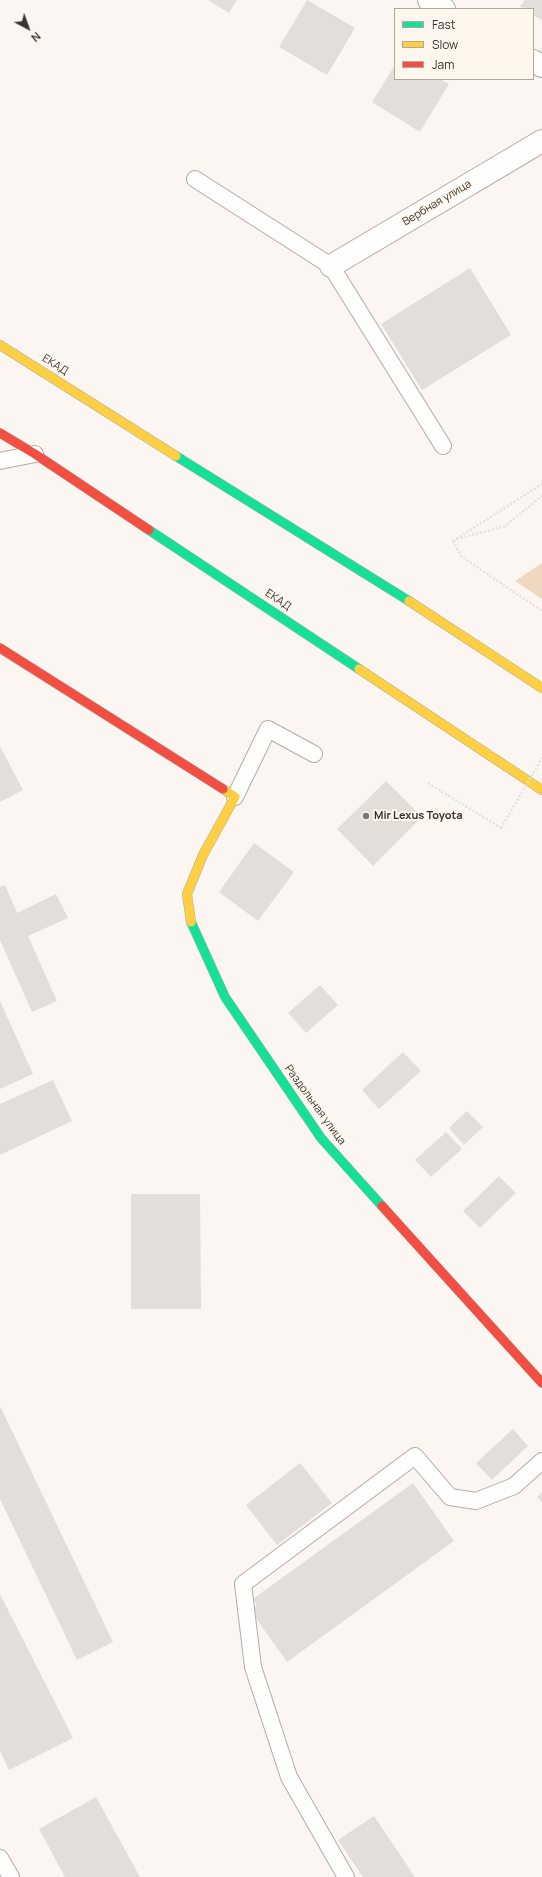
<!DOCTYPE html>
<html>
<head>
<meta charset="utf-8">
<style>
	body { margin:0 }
	#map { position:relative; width:542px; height:1877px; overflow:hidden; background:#fbf6f2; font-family:Manrope,sans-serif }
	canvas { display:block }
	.legend { position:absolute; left:394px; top:8px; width:140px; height:72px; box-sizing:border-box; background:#fff6ee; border:1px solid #afa8a1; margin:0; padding:5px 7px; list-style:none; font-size:12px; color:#38332e }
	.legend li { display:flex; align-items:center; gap:8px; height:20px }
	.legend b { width:20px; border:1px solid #afa8a1 }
	.north { position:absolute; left:8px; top:8px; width:40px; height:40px; -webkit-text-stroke:3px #fff6ee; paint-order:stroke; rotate:139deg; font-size:11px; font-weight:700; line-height:16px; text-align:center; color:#38332e }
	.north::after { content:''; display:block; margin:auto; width:14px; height:18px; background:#38332e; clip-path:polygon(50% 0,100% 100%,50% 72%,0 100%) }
</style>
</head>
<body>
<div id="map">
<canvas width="542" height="1877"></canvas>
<ul class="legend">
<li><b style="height:5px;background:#16e098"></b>Fast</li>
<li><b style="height:5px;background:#ffcf43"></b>Slow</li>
<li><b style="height:5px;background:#f24e42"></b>Jam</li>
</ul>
<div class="north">N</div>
</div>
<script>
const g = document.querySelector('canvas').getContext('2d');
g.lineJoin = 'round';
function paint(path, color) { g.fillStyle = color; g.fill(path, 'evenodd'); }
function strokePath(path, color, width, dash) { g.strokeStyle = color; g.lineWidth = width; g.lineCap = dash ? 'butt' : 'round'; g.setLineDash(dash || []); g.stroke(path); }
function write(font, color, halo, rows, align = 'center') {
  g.font = font + ' Manrope,sans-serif'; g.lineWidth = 4; g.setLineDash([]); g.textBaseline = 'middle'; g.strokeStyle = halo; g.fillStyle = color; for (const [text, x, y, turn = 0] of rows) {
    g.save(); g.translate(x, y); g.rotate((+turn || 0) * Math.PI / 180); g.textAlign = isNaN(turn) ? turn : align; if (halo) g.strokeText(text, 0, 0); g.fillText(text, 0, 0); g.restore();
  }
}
const forest = new Path2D(`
	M 542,563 L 542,599 L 515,581 Z`);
const building = new Path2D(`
	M 208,0 L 237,0 L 229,13 Z
	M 307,0 L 355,28 L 327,75 L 279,47 Z
	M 525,0 L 542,0 L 542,20 L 533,15 L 533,9 L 520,7 Z
	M 395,65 L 395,79 L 440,79 L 449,84 L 420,132 L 372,102 Z
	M 470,268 L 511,335 L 422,390 L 381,324 Z
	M 0,746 L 23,790 L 0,802 Z
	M 386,781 L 422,817 L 373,866 L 337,829 Z
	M 254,843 L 294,872 L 258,921 L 219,892 Z
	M 5,885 L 17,913 L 56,894 L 68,918 L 28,936 L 57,1001 L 32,1012 L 0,940 L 0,887 Z
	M 320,985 L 338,1005 L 306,1033 L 288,1013 Z
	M 0,1001 L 33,1074 L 0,1089 Z
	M 403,1052 L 421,1071 L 379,1109 L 362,1090 Z
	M 53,1080 L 72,1121 L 0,1155 L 0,1104 Z
	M 467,1111 L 483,1127 L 464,1145 L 449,1128 Z
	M 446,1132 L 462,1149 L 431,1177 L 415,1160 Z
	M 499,1176 L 516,1193 L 480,1228 L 463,1211 Z
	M 131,1194 L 200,1194 L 201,1309 L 131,1309 Z
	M 0,1406 L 113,1642 L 77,1660 L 0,1499 Z
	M 513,1429 L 528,1446 L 492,1480 L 476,1463 Z
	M 300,1463 L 332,1503 L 277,1545 L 246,1505 Z
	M 413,1483 L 454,1541 L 287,1662 L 250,1610 L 257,1605 L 253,1599 Z
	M 542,1492 L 542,1502 L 537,1497 Z
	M 0,1594 L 73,1738 L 9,1770 L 0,1751 Z
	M 96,1797 L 140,1877 L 65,1877 L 39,1829 Z
	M 374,1816 L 415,1877 L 363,1877 L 338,1840 Z`);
const path = new Path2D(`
	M 457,539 L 505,526 L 542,496
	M 453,541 L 461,556 L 542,611
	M 453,541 L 542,484
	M 428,783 L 501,828`);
const lane = new Path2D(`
	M 195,179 L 331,266 L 443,446
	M 0,461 L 35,454
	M 235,797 L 268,729 L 314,754
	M 0,1858 L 11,1877
	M 346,1877 L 289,1777 L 253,1667 L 243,1584 L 415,1456 L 450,1497 L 476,1501 L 514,1486 L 542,1461`);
const street = new Path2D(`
	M 429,0 L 444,9
	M 533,61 L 542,66
	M 331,266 L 542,141`);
const fast = new Path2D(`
	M 176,456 L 409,601
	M 149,530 L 359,669
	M 191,922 L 225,997 L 321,1138 L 382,1206`);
const slow = new Path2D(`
	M 0,345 L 176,456
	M 409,601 L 542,688
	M 359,669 L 542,790
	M 191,922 L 187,894 L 203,855 L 235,797 L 223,789`);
const jam = new Path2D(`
	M 0,433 L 35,454 L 149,530
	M 0,648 L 223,789
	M 382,1206 L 542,1383`);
const pathBridge = new Path2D(`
	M 501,828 L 542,758`);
const markers = [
	[366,816,4,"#7c7773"]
];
const streetNames = [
	["Вербная улица",437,203,-31],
	["ЕКАД",55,365,32],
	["ЕКАД",278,600,34],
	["Раздольная улица",315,1105,54]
];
const poiNames = [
	["Mir Lexus Toyota",374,816]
];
paint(forest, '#f0d7c0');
paint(building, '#e4deda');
strokePath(lane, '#b0aca8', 18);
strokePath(street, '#b0aca8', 24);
strokePath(fast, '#b0aca8', 10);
strokePath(slow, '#b0aca8', 10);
strokePath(jam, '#b0aca8', 10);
strokePath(path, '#e3e2e1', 2.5, [2, 2]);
strokePath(lane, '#fefefd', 16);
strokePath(street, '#fefefd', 22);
strokePath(fast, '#16e098', 9);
strokePath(slow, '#ffcf43', 9);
strokePath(jam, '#f24e42', 9);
strokePath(pathBridge, '#e3e2e1', 2.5, [2, 2]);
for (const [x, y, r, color] of markers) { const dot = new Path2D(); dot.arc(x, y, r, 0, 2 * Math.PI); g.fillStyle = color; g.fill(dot); strokePath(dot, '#fff6ee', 1.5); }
write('11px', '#38332e', '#fff6ee', streetNames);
write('bold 11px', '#38332e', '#fff6ee', poiNames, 'left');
</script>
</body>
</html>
